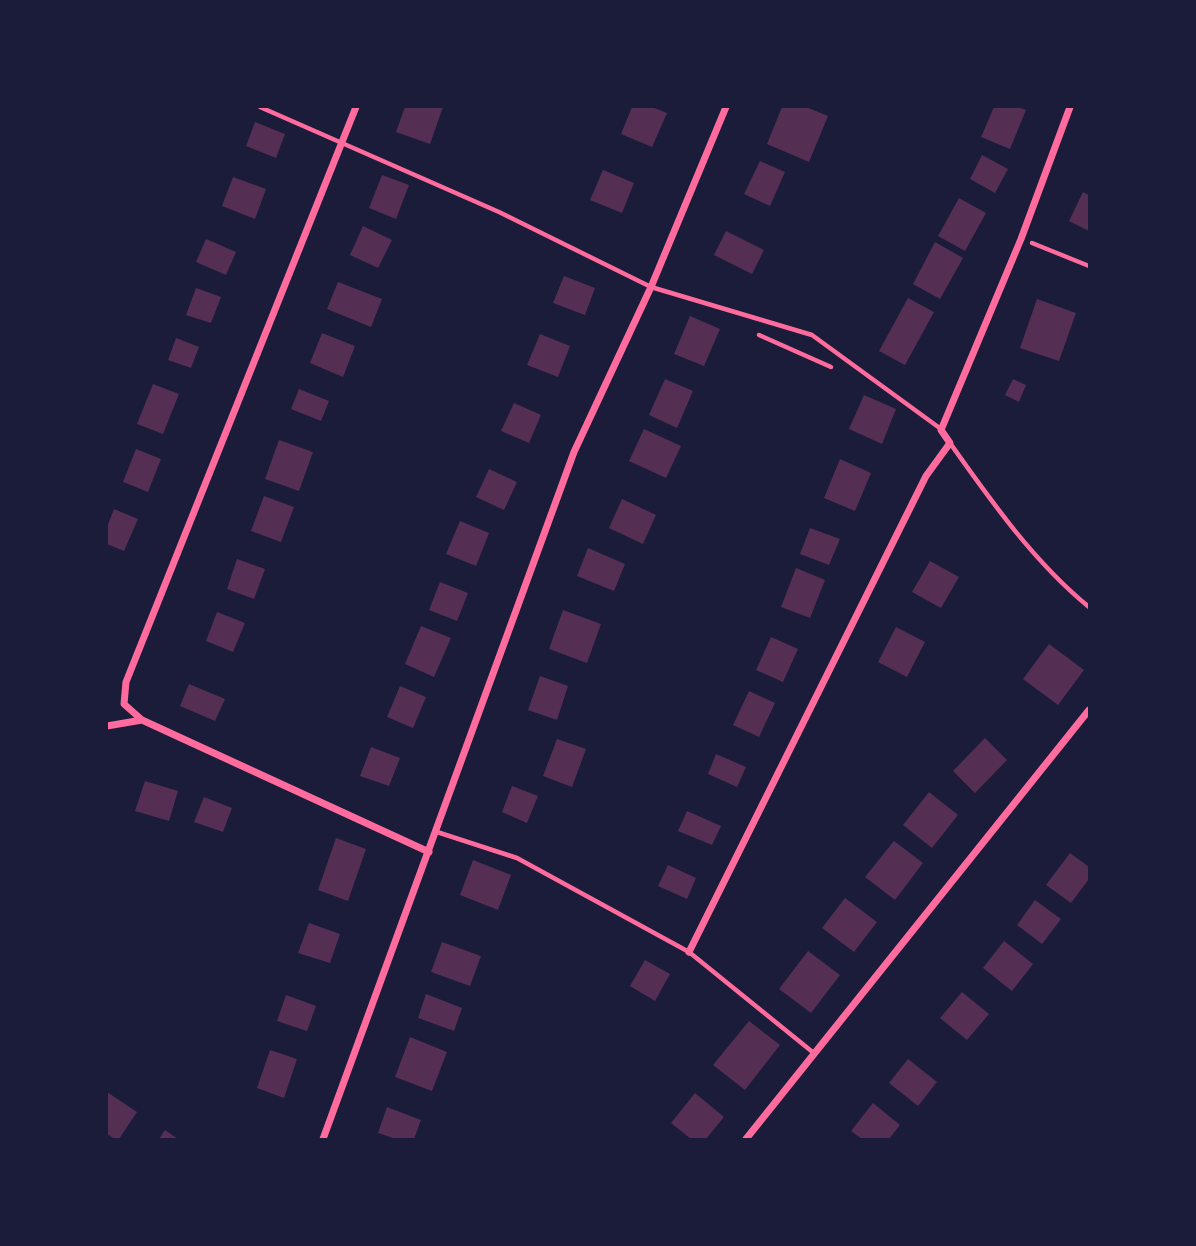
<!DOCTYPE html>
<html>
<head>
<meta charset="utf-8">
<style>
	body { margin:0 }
	#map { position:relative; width:1196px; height:1246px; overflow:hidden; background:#1b1b3a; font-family:Commissioner,sans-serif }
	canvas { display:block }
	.frame { position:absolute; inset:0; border:108px solid #1b1b3a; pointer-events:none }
</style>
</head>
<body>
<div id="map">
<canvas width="1196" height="1246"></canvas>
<div class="frame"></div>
</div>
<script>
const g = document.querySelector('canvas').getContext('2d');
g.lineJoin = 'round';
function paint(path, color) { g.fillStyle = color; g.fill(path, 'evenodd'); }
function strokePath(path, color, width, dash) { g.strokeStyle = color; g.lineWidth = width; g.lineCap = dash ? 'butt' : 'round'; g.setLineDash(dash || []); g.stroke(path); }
const building = new Path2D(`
	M 405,107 L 443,107 L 430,144 L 396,132 Z
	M 632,107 L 652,107 L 667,113 L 652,147 L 621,134 Z
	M 782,107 L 806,107 L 828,116 L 809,162 L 767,144 Z
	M 994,107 L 1018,107 L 1026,110 L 1010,149 L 981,137 Z
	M 255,122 L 285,134 L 276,158 L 246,146 Z
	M 982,155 L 1008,169 L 995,193 L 970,179 Z
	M 760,161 L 785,172 L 770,206 L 744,194 Z
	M 603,170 L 634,183 L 622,213 L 590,200 Z
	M 382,175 L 409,185 L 396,219 L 369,208 Z
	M 233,177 L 266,189 L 255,219 L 222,206 Z
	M 1083,192 L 1089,195 L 1089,231 L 1069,221 Z
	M 959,198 L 986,213 L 965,251 L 938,236 Z
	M 363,226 L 392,240 L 378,268 L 350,255 Z
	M 726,231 L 764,250 L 752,274 L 714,255 Z
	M 206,239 L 236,252 L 226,275 L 196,262 Z
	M 935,242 L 963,258 L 940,299 L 913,284 Z
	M 564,276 L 595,288 L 585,315 L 553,303 Z
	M 338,282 L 382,299 L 371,327 L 327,309 Z
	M 196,288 L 221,297 L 211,323 L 186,315 Z
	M 908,298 L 934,312 L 905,365 L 879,351 Z
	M 1037,299 L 1076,313 L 1059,361 L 1020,348 Z
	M 690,316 L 720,329 L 704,366 L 674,354 Z
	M 322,333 L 355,346 L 343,377 L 310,363 Z
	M 540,334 L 570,346 L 558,377 L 527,365 Z
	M 176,338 L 199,347 L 191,368 L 168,360 Z
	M 665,379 L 693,391 L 677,428 L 649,415 Z
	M 1013,379 L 1026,385 L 1019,402 L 1005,395 Z
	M 153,384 L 179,394 L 163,434 L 137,424 Z
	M 299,389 L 329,401 L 321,421 L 291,409 Z
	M 864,395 L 896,409 L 882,444 L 849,429 Z
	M 514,403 L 541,415 L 529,443 L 501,431 Z
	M 644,429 L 681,446 L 666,478 L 629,461 Z
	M 279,440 L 313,452 L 299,491 L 265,479 Z
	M 136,449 L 161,459 L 148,492 L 123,482 Z
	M 840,459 L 871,473 L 855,511 L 824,498 Z
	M 489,469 L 517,482 L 504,510 L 476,497 Z
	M 264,496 L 294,507 L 281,542 L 251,531 Z
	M 622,499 L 656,515 L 643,544 L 609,528 Z
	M 114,509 L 138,519 L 124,551 L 107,544 L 107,527 Z
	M 460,521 L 489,533 L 476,566 L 446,554 Z
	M 810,528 L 840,539 L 829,565 L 800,554 Z
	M 588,548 L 625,564 L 614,591 L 577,576 Z
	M 237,559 L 265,569 L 254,599 L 227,589 Z
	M 930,561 L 959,577 L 941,608 L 912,592 Z
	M 796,568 L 825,580 L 810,618 L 781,607 Z
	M 440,582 L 468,593 L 457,621 L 429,610 Z
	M 563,610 L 601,624 L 587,663 L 549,649 Z
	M 217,612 L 245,623 L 233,652 L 206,641 Z
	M 421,626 L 451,638 L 434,677 L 405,664 Z
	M 896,627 L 925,642 L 907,677 L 878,662 Z
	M 771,637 L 798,649 L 783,682 L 756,670 Z
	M 1049,644 L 1084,670 L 1058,705 L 1023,679 Z
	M 540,676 L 568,686 L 557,720 L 528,710 Z
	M 189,684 L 225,699 L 215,721 L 180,706 Z
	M 400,686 L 426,697 L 413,728 L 387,717 Z
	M 749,691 L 775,703 L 759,737 L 733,725 Z
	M 985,738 L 1007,760 L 975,793 L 953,771 Z
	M 557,739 L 586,749 L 572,787 L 543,776 Z
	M 371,747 L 400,758 L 389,786 L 360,776 Z
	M 716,754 L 746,767 L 737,787 L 708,774 Z
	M 145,781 L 178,791 L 169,821 L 135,811 Z
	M 512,786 L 538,796 L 527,823 L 502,812 Z
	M 929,792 L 958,815 L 932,848 L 903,825 Z
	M 204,797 L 232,808 L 223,832 L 194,822 Z
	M 687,811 L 721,826 L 712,845 L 678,831 Z
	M 336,838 L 366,849 L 348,901 L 318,890 Z
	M 894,841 L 923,863 L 895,900 L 865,877 Z
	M 1070,853 L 1089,867 L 1089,879 L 1071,903 L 1046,885 Z
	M 473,860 L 511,875 L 498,910 L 460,895 Z
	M 668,865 L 696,878 L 687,899 L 658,886 Z
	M 845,898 L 877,922 L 854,952 L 822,928 Z
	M 1035,900 L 1061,919 L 1042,944 L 1017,925 Z
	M 309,923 L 340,934 L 330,963 L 298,953 Z
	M 1004,941 L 1033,964 L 1012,991 L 983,968 Z
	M 442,942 L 481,956 L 470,986 L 431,972 Z
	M 808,951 L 840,975 L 811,1013 L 779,989 Z
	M 645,960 L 670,974 L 655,1001 L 630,986 Z
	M 962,992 L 989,1014 L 967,1040 L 940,1018 Z
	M 426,994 L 462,1008 L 454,1031 L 418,1018 Z
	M 286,995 L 316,1006 L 307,1031 L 277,1021 Z
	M 749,1021 L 780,1045 L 745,1090 L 713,1065 Z
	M 410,1037 L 447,1052 L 432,1091 L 395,1077 Z
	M 270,1050 L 297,1059 L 284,1098 L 257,1088 Z
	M 908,1059 L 937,1082 L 918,1106 L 889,1083 Z
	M 107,1092 L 137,1112 L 119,1139 L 115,1139 L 107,1134 Z
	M 695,1093 L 724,1117 L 706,1139 L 691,1139 L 671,1123 Z
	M 873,1103 L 900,1125 L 889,1139 L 862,1139 L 851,1131 Z
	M 387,1107 L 421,1120 L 414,1139 L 396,1139 L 378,1133 Z
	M 165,1130 L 178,1139 L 159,1139 Z`);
const path = new Path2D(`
	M 1032,243 L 1089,266
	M 759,335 L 831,367`);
const service = new Path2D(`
	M 260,107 L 499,212 L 651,287 L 812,335 L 941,429
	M 950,443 C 991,501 1034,562 1089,607
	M 437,832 L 517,858 L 689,952 L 815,1054`);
const minor = new Path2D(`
	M 142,720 L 124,704 L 126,682 L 356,107
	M 107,726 L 142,720 L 429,852
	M 689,952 L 926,476 L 950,443 L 941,430 L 1021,239 L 1070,107
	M 323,1139 L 574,452 L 651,287 L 726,107
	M 746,1139 L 1089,710`);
paint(building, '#542f53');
strokePath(path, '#ff6b9d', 4.5);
strokePath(service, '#ff6b9d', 4.5);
strokePath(minor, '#ff6b9d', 7);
</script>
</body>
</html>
